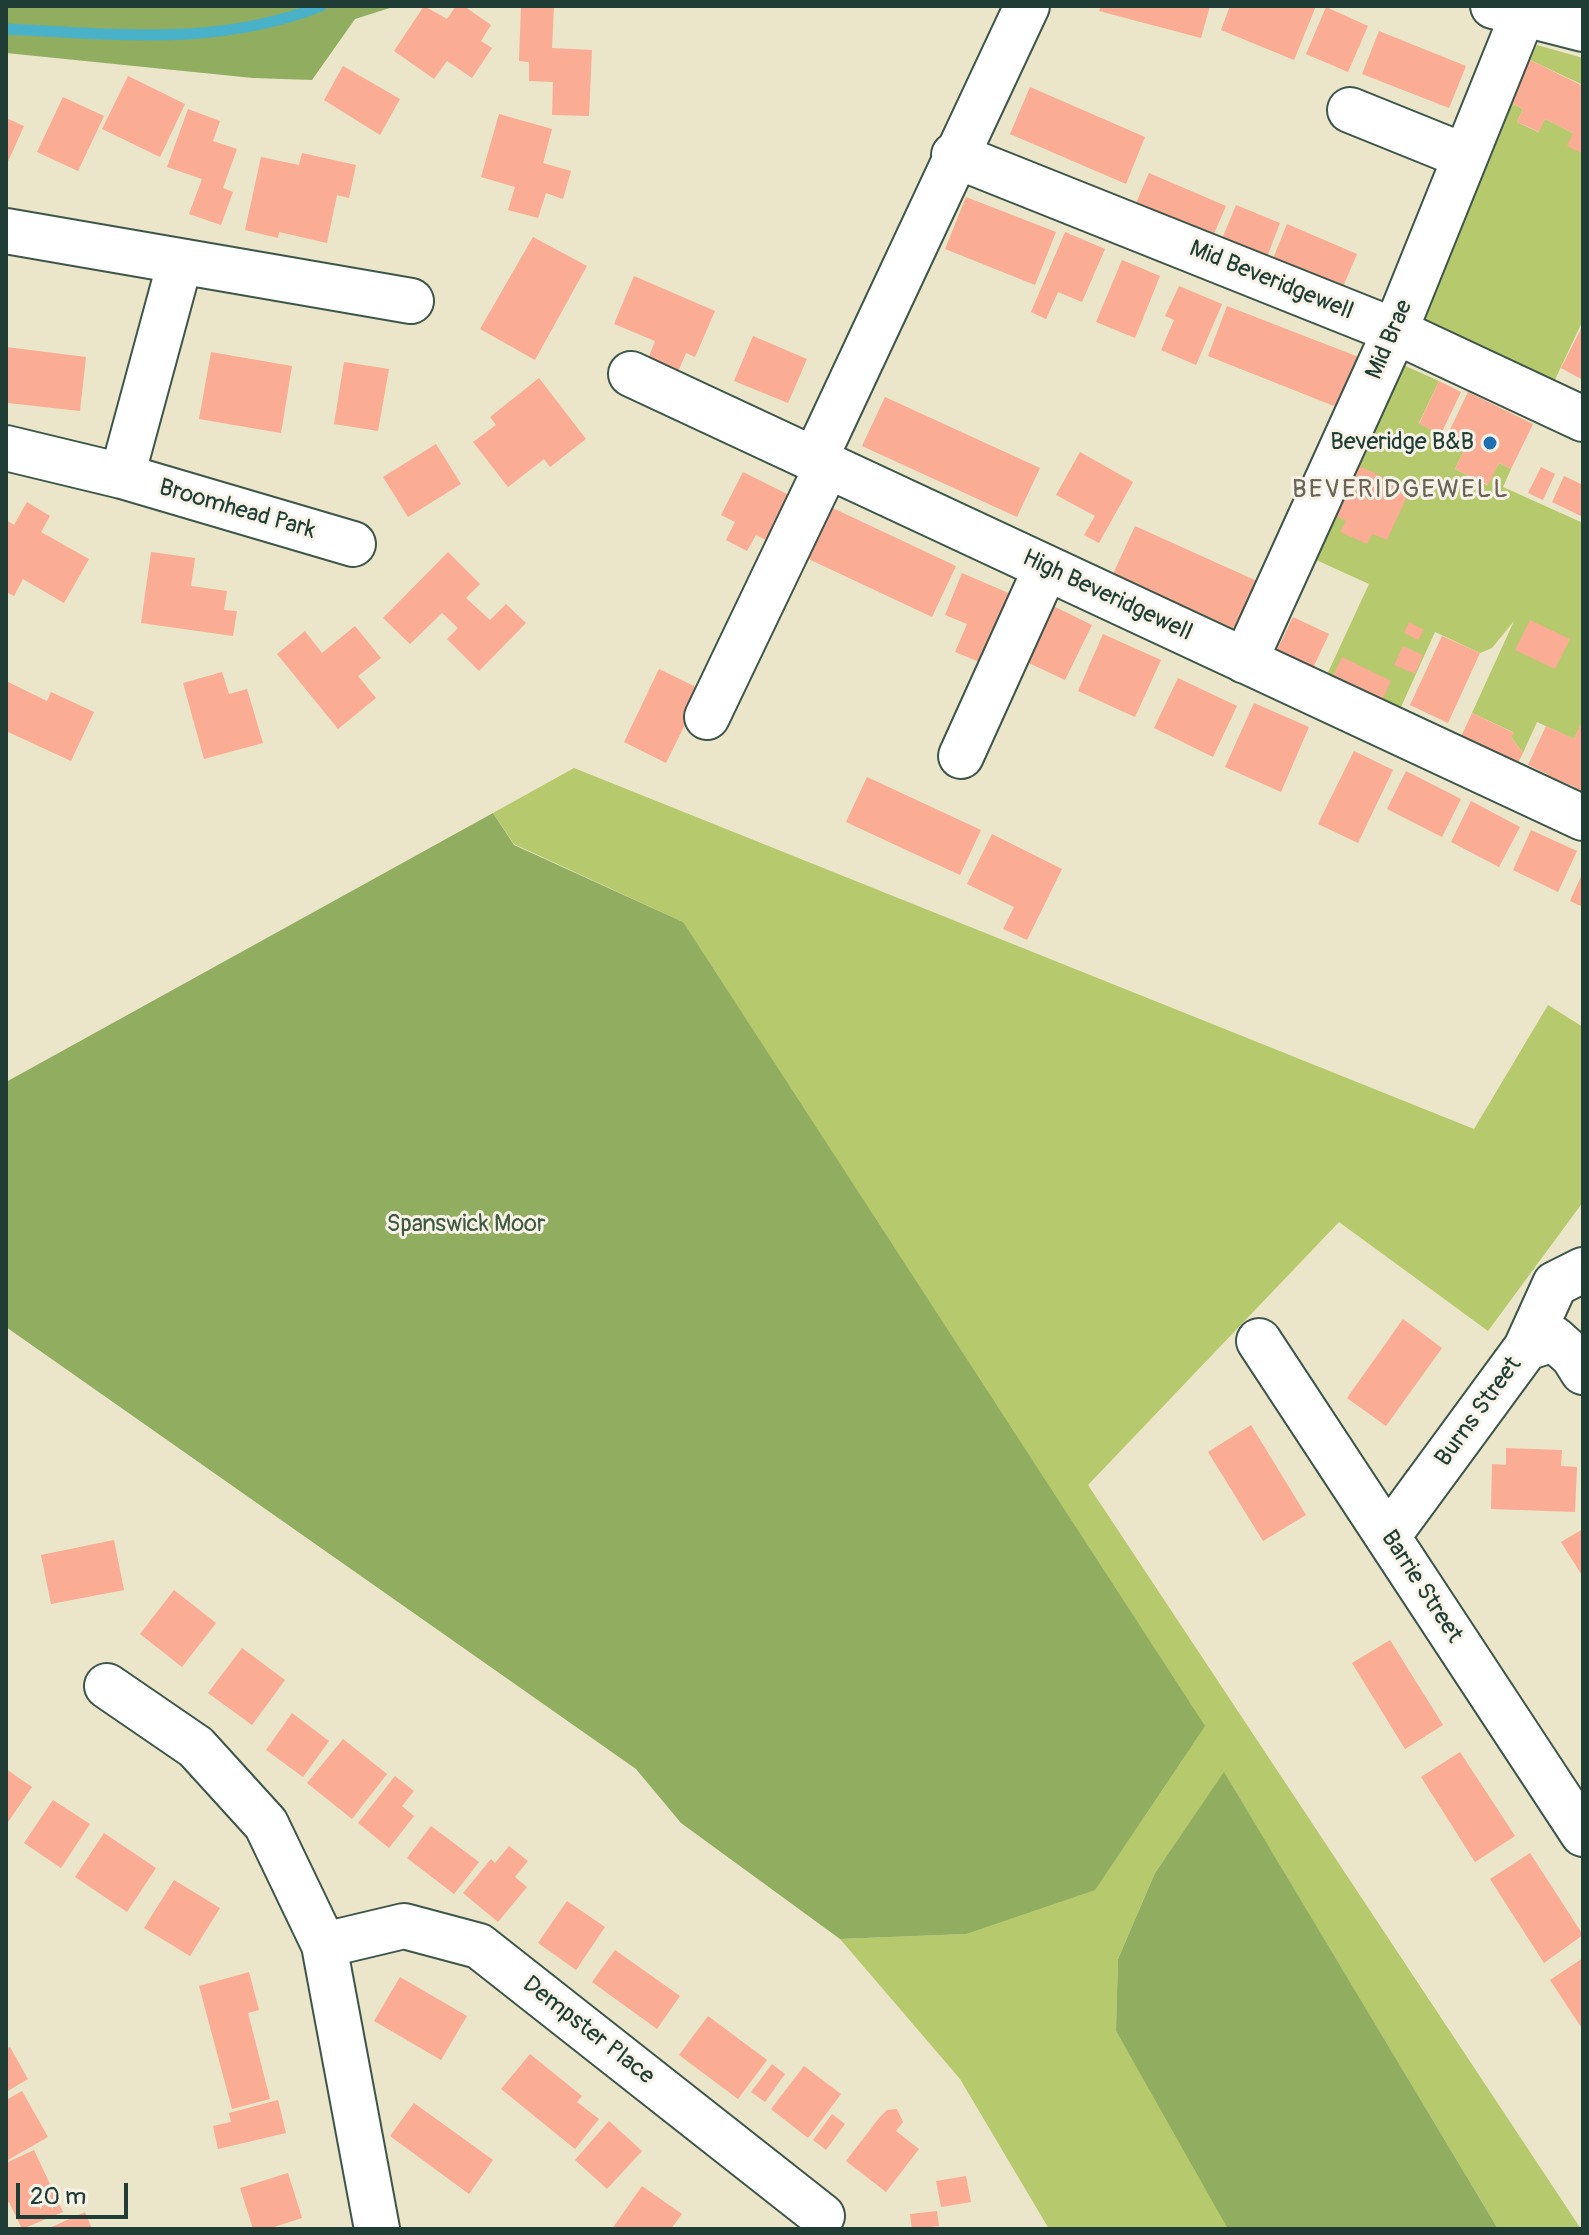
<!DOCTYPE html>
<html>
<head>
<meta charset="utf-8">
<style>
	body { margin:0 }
	#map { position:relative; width:1589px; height:2235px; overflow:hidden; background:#ebe5c9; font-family:Pangolin,sans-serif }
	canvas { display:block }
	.frame { position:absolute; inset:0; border:8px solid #1f3d34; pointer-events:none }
	.scale { position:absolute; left:16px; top:2183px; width:112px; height:36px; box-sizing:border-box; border:4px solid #1f3d34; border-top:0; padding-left:10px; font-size:24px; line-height:28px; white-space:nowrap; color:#1f3d34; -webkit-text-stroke:6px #f7f3e8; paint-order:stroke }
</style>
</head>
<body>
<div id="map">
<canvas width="1589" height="2235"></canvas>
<div class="frame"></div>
<div class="scale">20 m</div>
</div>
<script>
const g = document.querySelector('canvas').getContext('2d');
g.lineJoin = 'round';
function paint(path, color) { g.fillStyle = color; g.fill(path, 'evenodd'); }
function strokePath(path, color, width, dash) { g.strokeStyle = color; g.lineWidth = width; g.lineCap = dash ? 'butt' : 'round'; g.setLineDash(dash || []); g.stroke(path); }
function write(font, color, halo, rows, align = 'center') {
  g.font = font + ' Pangolin,sans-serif'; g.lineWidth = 6; g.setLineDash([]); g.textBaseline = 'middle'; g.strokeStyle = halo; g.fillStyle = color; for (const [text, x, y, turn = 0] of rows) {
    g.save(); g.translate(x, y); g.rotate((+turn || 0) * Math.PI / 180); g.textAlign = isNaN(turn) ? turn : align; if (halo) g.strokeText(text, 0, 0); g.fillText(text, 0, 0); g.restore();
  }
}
const green = new Path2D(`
	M 1537,45 L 1583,58 L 1583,85 L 1530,60 Z
	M 1509,102 L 1523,109 L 1517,122 L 1538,132 L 1545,119 L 1573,133 L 1583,154 L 1583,320 L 1553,384 L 1418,325 Z
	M 1392,360 L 1439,381 L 1419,423 L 1465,448 L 1455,469 L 1487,485 L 1499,463 L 1511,469 L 1503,487 L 1583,523 L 1583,720 L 1574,739 L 1537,722 L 1523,753 L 1511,737 L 1513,732 L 1472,713 L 1514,621 L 1492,648 L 1480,653 L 1435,632 L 1391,729 L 1318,694 L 1369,584 L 1303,554 Z
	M 574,768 L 1474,1129 L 1548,1005 L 1583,1027 L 1583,1202 L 1488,1331 L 1339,1222 L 1088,1485 L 1581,2229 L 1498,2229 L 1224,1773 L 1155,1873 L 1118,1959 L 1116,2031 L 1230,2229 L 1049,2229 L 960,2079 L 840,1939 L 966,1934 L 683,922 L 514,844 L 493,813 Z`);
const forest = new Path2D(`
	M 6,6 L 396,6 L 355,19 L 312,80 L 253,78 L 6,53 Z
	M 493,813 L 514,845 L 683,922 L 1205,1726 L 1095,1890 L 966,1934 L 840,1939 L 681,1823 L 636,1769 L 6,1327 L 6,1082 Z
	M 1224,1772 L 1498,2229 L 1228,2229 L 1116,2031 L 1118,1959 L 1155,1873 Z`);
const stream = new Path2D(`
	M 6,29 C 114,34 219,47 321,6`);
const building = new Path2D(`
	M 424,6 L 447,19 L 456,6 L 464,6 L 491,25 L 481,41 L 492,48 L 472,78 L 447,61 L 434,79 L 394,51 Z
	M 521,6 L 554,6 L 552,48 L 592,50 L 589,116 L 552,115 L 553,82 L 529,81 L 529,62 L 519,61 Z
	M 1101,6 L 1210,6 L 1201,38 L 1099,11 Z
	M 1230,6 L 1316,6 L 1294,60 L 1221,30 Z
	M 1326,7 L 1368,26 L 1348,72 L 1306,54 Z
	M 1379,31 L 1466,66 L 1449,108 L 1362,74 Z
	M 1530,60 L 1583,86 L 1583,154 L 1567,146 L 1573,133 L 1545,119 L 1539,132 L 1517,122 L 1523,109 L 1509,102 Z
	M 343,66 L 400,99 L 380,135 L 324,100 Z
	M 128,76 L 185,104 L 160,157 L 102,129 Z
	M 1030,87 L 1145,137 L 1126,184 L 1010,134 Z
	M 63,97 L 104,116 L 78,171 L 37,152 Z
	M 188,109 L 220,121 L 213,141 L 237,149 L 223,188 L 233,192 L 221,225 L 189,214 L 202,179 L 167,167 Z
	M 499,114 L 552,129 L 543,163 L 571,171 L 563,199 L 546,193 L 538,218 L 508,210 L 515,187 L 481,177 Z
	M 6,118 L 24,126 L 6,166 Z
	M 302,153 L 356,165 L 349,198 L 337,195 L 327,243 L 279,232 L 278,238 L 245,230 L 261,157 L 299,165 Z
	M 1149,173 L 1226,206 L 1210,243 L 1133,210 Z
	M 966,197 L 1056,232 L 1035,285 L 945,249 Z
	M 1236,205 L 1280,223 L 1264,265 L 1219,246 Z
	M 1287,224 L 1357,254 L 1339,296 L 1270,266 Z
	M 1065,232 L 1105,249 L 1082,302 L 1058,292 L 1046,319 L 1031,312 Z
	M 533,237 L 587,266 L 535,360 L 480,329 Z
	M 1122,260 L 1160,276 L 1135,338 L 1096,322 Z
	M 634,276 L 715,311 L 695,357 L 686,353 L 677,374 L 647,361 L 655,341 L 614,324 Z
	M 1179,286 L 1222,304 L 1196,365 L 1161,350 L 1174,320 L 1165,316 Z
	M 1227,306 L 1369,361 L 1349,412 L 1208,356 Z
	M 1583,325 L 1583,380 L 1561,368 Z
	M 753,336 L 807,359 L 788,403 L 734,381 Z
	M 6,347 L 86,357 L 80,411 L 8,403 Z
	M 211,352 L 292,366 L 281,433 L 199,419 Z
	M 344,362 L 389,369 L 378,431 L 334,424 Z
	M 539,378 L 586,439 L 550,467 L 544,459 L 508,487 L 473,442 L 496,425 L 490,417 Z
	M 1439,381 L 1461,392 L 1441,434 L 1419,424 Z
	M 1468,392 L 1533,424 L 1511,469 L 1499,463 L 1488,485 L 1455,469 L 1465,448 L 1446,438 Z
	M 885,397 L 1040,468 L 1017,517 L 862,446 Z
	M 436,444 L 461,484 L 408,517 L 383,477 Z
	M 1080,452 L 1133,482 L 1099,543 L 1084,535 L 1095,516 L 1056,495 Z
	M 1355,464 L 1410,490 L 1387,540 L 1372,534 L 1367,544 L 1340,532 L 1346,521 L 1331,514 Z
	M 1541,467 L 1555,474 L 1543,500 L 1528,493 Z
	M 743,472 L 801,501 L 778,546 L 756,535 L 747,551 L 726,540 L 735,522 L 721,515 Z
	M 1564,476 L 1583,485 L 1581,516 L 1552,502 Z
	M 27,502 L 50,516 L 41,532 L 89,559 L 64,603 L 23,579 L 14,596 L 6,592 L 6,520 L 14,525 Z
	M 822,503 L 956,566 L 932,617 L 798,554 Z
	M 1135,526 L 1268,586 L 1246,634 L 1113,574 Z
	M 151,552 L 195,558 L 191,586 L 227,591 L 224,610 L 237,611 L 233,636 L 141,623 Z
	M 448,552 L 480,584 L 466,598 L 490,620 L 506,604 L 526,623 L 479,671 L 447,639 L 458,628 L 442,613 L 410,644 L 383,618 Z
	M 962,573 L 1020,598 L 982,663 L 955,652 L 967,624 L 945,615 Z
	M 1043,601 L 1092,625 L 1065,680 L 1016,657 Z
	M 1293,617 L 1329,634 L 1312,670 L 1276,652 Z
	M 1530,620 L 1570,639 L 1555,669 L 1515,650 Z
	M 1409,622 L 1424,630 L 1418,640 L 1404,633 Z
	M 355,626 L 381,658 L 358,676 L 376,698 L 338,729 L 277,654 L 305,631 L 322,653 Z
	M 1103,634 L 1161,660 L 1135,717 L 1078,691 Z
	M 1442,636 L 1480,653 L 1448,723 L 1410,705 Z
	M 1403,646 L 1423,655 L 1415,674 L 1394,665 Z
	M 1342,657 L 1391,681 L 1379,707 L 1329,684 Z
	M 659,669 L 702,690 L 666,763 L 624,742 Z
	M 222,672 L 229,694 L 247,689 L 263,743 L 204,759 L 183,683 Z
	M 1178,678 L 1237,706 L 1213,757 L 1154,728 Z
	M 6,681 L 47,701 L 51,692 L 94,712 L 71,761 L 6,731 Z
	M 1254,703 L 1309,727 L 1281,792 L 1225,767 Z
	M 1472,713 L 1514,733 L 1511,737 L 1523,753 L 1515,769 L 1458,743 Z
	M 1583,719 L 1583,801 L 1572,796 L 1575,787 L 1563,782 L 1560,790 L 1543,783 L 1547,774 L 1528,765 L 1546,726 L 1574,739 Z
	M 1354,751 L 1393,770 L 1358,843 L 1318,824 Z
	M 1406,771 L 1461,799 L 1442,837 L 1387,809 Z
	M 867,777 L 981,830 L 960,875 L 846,822 Z
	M 1471,801 L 1520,827 L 1499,867 L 1451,842 Z
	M 1531,830 L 1577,851 L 1558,892 L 1513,870 Z
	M 992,834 L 1062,869 L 1027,940 L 1003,929 L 1014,907 L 967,884 Z
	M 1583,872 L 1583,907 L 1570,901 Z
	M 1403,1319 L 1442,1348 L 1386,1426 L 1347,1398 Z
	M 1251,1425 L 1306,1515 L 1263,1541 L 1208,1452 Z
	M 1506,1448 L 1562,1450 L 1561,1466 L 1577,1467 L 1575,1512 L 1491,1509 L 1492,1464 L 1506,1465 Z
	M 1583,1529 L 1583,1577 L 1561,1542 Z
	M 114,1540 L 124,1590 L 51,1604 L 41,1555 Z
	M 174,1590 L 216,1623 L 182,1667 L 140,1634 Z
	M 1390,1640 L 1443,1725 L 1405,1749 L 1352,1663 Z
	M 242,1648 L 285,1680 L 252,1725 L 208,1693 Z
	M 292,1713 L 329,1741 L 303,1777 L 266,1750 Z
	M 343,1739 L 387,1774 L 352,1819 L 307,1783 Z
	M 1460,1752 L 1515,1836 L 1475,1862 L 1421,1777 Z
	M 6,1769 L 32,1787 L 6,1825 Z
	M 395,1776 L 414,1791 L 402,1806 L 414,1816 L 389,1848 L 358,1823 Z
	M 53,1800 L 90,1824 L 61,1868 L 24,1843 Z
	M 431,1826 L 479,1862 L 454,1894 L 407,1858 Z
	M 104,1833 L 156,1868 L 127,1912 L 75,1877 Z
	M 509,1846 L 528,1861 L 515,1877 L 527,1887 L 498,1922 L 463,1893 L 491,1859 L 495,1863 Z
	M 1530,1853 L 1583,1935 L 1544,1963 L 1490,1879 Z
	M 174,1880 L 220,1908 L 190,1956 L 144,1928 Z
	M 567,1901 L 605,1927 L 576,1970 L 538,1943 Z
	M 615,1950 L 680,1996 L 657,2029 L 592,1982 Z
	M 1583,1958 L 1583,2030 L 1550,1980 Z
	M 249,1972 L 259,2010 L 248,2013 L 270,2099 L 232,2109 L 199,1986 Z
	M 400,1977 L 467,2016 L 441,2060 L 374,2021 Z
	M 708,2016 L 767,2060 L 738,2099 L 679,2055 Z
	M 10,2047 L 28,2079 L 6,2092 L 6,2049 Z
	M 530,2054 L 582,2096 L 577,2102 L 599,2119 L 575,2149 L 501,2089 Z
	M 772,2064 L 785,2074 L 765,2102 L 751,2092 Z
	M 804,2066 L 841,2094 L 808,2138 L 771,2109 Z
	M 22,2091 L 48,2137 L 6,2161 L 6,2100 Z
	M 278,2100 L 286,2133 L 218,2149 L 213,2126 L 231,2122 L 229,2113 Z
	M 414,2103 L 493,2160 L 469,2194 L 390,2136 Z
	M 897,2109 L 903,2122 L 896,2131 L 919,2149 L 886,2192 L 846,2161 L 879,2118 L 887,2110 Z
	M 832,2114 L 845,2124 L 826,2150 L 813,2140 Z
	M 609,2121 L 642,2151 L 607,2189 L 575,2160 Z
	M 34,2150 L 63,2212 L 22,2229 L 9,2202 L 6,2204 L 6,2163 Z
	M 288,2173 L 302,2218 L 268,2229 L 253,2229 L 240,2188 Z
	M 966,2176 L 971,2202 L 941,2207 L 936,2181 Z
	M 642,2186 L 682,2214 L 671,2229 L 612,2229 Z
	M 937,2211 L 939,2226 L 912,2229 L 910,2214 Z
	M 85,2212 L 92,2229 L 47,2229 Z`);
const minor = new Path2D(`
	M 1350,110 L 1464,156
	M 954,155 L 1395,331 L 1583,419
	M 6,231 L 411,301
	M 631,374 L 1583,818
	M 6,448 L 122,476 L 353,544
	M 815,459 L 1027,6
	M 122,476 L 180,262
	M 1245,661 L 1395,331 L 1523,14
	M 707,717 L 828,464
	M 961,756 L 1046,568
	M 1259,1341 L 1583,1834
	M 1526,1348 L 1555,1284 L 1583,1270
	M 1388,1536 L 1526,1348 L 1554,1339 L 1573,1356 L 1583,1372
	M 107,1686 L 196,1747 L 266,1824 L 324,1945 L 377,2229
	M 324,1945 L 404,1926 L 479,1946 L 822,2216`);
const major = new Path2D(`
	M 1493,6 L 1583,29`);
const markers = [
	[1490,443,8,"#1f6fb2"]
];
const streetNames = [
	["Mid Beveridgewell",1271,281,22],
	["Mid Brae",1390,340,-67],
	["Broomhead Park",237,510,16],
	["High Beveridgewell",1107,596,25],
	["Burns Street",1479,1412,-54],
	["Barrie Street",1421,1587,57],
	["Dempster Place",588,2031,38]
];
const poiNames = [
	["Beveridge B&B",1474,443]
];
const parkNames = [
	["Spanswick Moor",466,1225]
];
const neighbourhoodNames = [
	["BEVERIDGEWELL",1401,490]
];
paint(green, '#b6c96c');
paint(forest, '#90ad60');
strokePath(stream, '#49b1c8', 11);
paint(building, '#faac94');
strokePath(minor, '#3e564a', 48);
strokePath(major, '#3e564a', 48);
strokePath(minor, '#fff', 44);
strokePath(major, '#fff', 44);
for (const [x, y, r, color] of markers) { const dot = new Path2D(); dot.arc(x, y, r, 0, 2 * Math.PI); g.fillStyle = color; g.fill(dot); strokePath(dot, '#f7f3e8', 3); }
write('24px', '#1f3d34', '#f7f3e8', streetNames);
write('24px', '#1f3d34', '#f7f3e8', poiNames, 'right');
write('24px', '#3d593f', '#f7f3e8', parkNames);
g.letterSpacing = '2px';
write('26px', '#6c6456', '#f7f3e8', neighbourhoodNames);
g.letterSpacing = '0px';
</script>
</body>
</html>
